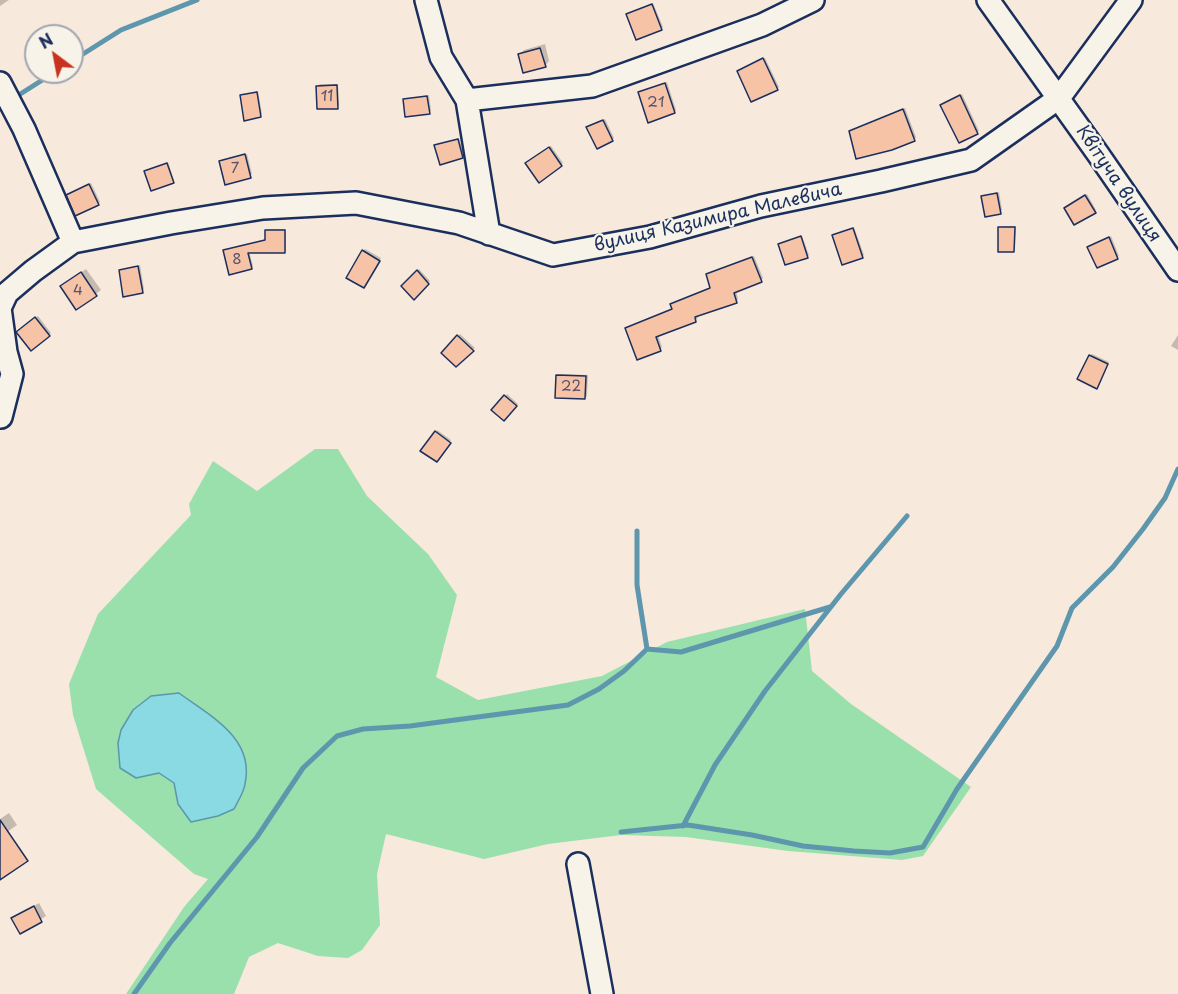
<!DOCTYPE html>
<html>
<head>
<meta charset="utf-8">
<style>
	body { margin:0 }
	#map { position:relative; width:1178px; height:994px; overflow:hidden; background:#f7e9db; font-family:"Playpen Sans",sans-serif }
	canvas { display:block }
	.north { position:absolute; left:24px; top:24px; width:60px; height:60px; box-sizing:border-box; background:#f7f3e8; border:2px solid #9fa5b1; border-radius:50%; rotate:328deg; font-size:16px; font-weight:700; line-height:24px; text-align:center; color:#1b2f5e }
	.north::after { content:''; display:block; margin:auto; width:21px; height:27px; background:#c8321e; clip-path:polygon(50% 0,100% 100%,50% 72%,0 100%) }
</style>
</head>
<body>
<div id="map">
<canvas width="1178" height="994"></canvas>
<div class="north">N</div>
</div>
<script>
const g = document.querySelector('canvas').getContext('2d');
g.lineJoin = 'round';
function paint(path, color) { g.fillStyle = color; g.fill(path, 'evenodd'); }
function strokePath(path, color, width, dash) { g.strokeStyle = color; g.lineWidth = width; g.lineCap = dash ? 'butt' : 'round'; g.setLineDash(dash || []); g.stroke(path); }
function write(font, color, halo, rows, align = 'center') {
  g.font = font + ' "Playpen Sans",sans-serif'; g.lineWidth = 4.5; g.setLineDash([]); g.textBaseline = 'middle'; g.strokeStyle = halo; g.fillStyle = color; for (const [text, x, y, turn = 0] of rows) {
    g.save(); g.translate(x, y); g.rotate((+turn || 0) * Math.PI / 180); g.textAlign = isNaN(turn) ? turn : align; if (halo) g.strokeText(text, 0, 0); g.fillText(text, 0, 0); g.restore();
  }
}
const green = new Path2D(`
	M 315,449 L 338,449 L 367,496 L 428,554 L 457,595 L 436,677 L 478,700 L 602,676 L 667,642 L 805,609 L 812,671 L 851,704 L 971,787 L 923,856 L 902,860 L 788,851 L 686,837 L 621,835 L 548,844 L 484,859 L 386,834 L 377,874 L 380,925 L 362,950 L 348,958 L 318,956 L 278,943 L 249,957 L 234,994 L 126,994 L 184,907 L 208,879 L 194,874 L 96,789 L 73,715 L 69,684 L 98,614 L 191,515 L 189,504 L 213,461 L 257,491 Z`);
const water = new Path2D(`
	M 179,693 C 210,716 255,738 245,784 C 244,792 238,801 234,809 L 218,816 L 191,822 L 178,804 L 174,783 L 159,773 L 136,778 L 120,768 L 118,743 L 121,730 L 133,710 L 151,696 Z`);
const shadow = new Path2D(`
	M 0,0 L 9,0 L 0,6 Z
	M 653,3 L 663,27 L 661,29 L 628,14 Z
	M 545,44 L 549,61 L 545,66 L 520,54 L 524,50 Z
	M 765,58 L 779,87 L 777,89 L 740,70 Z
	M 667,82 L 676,110 L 674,112 L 641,91 Z
	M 320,84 L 338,84 L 339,105 L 337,107 L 318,86 Z
	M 258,91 L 262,114 L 260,116 L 241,96 Z
	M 962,94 L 979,131 L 960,141 L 944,103 Z
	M 429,95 L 431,111 L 429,112 L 404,100 Z
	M 905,108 L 916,137 L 915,139 L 891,149 L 851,131 Z
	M 605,119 L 614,138 L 612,140 L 590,126 Z
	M 459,138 L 464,155 L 462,157 L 436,146 Z
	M 551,146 L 563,163 L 539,181 L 529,161 Z
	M 247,154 L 252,174 L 226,183 L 221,162 Z
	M 168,162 L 174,180 L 173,182 L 146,171 Z
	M 91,183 L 100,202 L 98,204 L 70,193 Z
	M 999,192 L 1002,210 L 1000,212 L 983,197 Z
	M 1087,194 L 1096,210 L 1095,211 L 1067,206 Z
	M 1002,226 L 1016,226 L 1015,249 L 1014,251 L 1000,228 Z
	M 854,227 L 864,255 L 862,257 L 834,235 Z
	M 268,229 L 286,229 L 286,250 L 284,252 L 249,251 L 253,266 L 251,268 L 225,251 L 266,239 Z
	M 802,236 L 809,255 L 807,257 L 779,244 Z
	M 1111,236 L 1119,256 L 1098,266 L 1091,245 Z
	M 365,249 L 381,258 L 366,285 L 363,251 Z
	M 754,256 L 763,278 L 761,281 L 736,291 L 738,299 L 736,302 L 697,315 L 698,318 L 695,320 L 658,335 L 662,347 L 660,349 L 626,328 L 674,308 L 672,304 L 674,302 L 711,287 L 707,275 L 710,272 Z
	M 140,265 L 144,289 L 142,291 L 120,271 Z
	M 86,269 L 101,290 L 77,308 L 62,286 Z
	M 419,269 L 430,281 L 414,297 L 403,286 Z
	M 38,316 L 51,333 L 32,349 L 18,332 Z
	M 460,334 L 475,348 L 456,365 L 443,353 Z
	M 1178,335 L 1178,350 L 1171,346 Z
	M 1092,354 L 1109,362 L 1098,385 L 1090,356 Z
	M 560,374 L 588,375 L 587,396 L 585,398 L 558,376 Z
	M 507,394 L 518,404 L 504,419 L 493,410 Z
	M 437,430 L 451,440 L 438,459 L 436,432 Z
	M 9,813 L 17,825 L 0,837 L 0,819 Z
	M 39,903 L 46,916 L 20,932 L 13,918 Z`);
const stream = new Path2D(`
	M 72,61 L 121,30 L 197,0
	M 14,98 L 55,72
	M 647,649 L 681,652 L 830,607
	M 683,826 L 715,765 L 765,691 L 841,594 L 907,516
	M 621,832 L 688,825 L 752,835 L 803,846 L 854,851 L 890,853 L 923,847 L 957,789 L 1057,646 L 1072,608 L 1113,567 L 1143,529 L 1165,498 L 1178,469
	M 134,994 L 170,943 L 257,837 L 303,768 L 337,736 L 363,729 L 410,726 L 568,705 L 599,689 L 624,671 L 647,649 L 637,585 L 637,531`);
const building = new Path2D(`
	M 652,4 L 662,30 L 636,40 L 626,14 Z
	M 540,48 L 546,67 L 523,73 L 518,54 Z
	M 763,58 L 778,90 L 751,102 L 737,71 Z
	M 665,83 L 675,113 L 648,123 L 638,92 Z
	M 337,85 L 338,109 L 317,109 L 316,86 Z
	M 257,92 L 261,117 L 244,121 L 240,95 Z
	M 960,95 L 978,134 L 959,143 L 940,105 Z
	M 427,96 L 430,114 L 405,117 L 403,99 Z
	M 903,109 L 915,141 L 892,150 L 856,159 L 849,131 Z
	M 603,120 L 613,141 L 597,149 L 586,127 Z
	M 458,139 L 463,158 L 440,165 L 434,145 Z
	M 549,147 L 562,166 L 539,183 L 525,163 Z
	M 245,154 L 251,178 L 225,185 L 219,161 Z
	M 167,163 L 174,183 L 151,191 L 144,171 Z
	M 89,184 L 99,205 L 75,216 L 66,195 Z
	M 997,193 L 1001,214 L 985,217 L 981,196 Z
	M 1085,195 L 1096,213 L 1074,225 L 1064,208 Z
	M 998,227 L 1015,227 L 1014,252 L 998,252 Z
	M 853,228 L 863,258 L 842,265 L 832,235 Z
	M 265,230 L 285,230 L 285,253 L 248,253 L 252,269 L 229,275 L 223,250 L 265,240 Z
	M 801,236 L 808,258 L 785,265 L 778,244 Z
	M 1109,237 L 1118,259 L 1097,268 L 1087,247 Z
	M 362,250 L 380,261 L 364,288 L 346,278 Z
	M 752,257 L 762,282 L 734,293 L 737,303 L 695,317 L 696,322 L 656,337 L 661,351 L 637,360 L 625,328 L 672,309 L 670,304 L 710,288 L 706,274 Z
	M 138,266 L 143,293 L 123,297 L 119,270 Z
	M 417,270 L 429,284 L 414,300 L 401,286 Z
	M 81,272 L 97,296 L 76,310 L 60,286 Z
	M 35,317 L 50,336 L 31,351 L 16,332 Z
	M 457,335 L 474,351 L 456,367 L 441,353 Z
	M 1089,355 L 1108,364 L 1097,389 L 1077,379 Z
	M 556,375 L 586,376 L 585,399 L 555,398 Z
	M 504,395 L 517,406 L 504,421 L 491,410 Z
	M 435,431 L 451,443 L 437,462 L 420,451 Z
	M 0,820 L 28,861 L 0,880 Z
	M 34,906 L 42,922 L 20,934 L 11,918 Z`);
const minor = new Path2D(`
	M 426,0 L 441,57 L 467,100 L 489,234
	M 988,0 L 1098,154 L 1178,270
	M 0,83 L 24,129 L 73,242
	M 467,100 L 592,86 L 762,25 L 813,0
	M 1,417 L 12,374 L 6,352 L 0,308 L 7,293 L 33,271 L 73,242 L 171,223 L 263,208 L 356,203 L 459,223 L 553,255 L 650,237 L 761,206 L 881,181 L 971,160 L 1059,98 L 1131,0
	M 578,864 L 602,994`);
const numberNames = [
	["11",327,97],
	["21",656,103],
	["7",235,169],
	["8",237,260],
	["4",78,291],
	["22",571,387]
];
const streetNames = [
	["Квітуча вулиця",1118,184,56],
	["вулиця Казимира Малевича",718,218,-13]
];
paint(green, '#99e0ad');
paint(water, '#89dae2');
strokePath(water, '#5d96ad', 1.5);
paint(shadow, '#0003');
strokePath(stream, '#5d96ad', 5);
paint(building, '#f6c3a7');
strokePath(building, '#1b2f5e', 1.5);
strokePath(minor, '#1b2f5e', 26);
strokePath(minor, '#f7f3e8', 21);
write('15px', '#525470', null, numberNames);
write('18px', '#1b2f5e', '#f7f3e8', streetNames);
</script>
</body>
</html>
